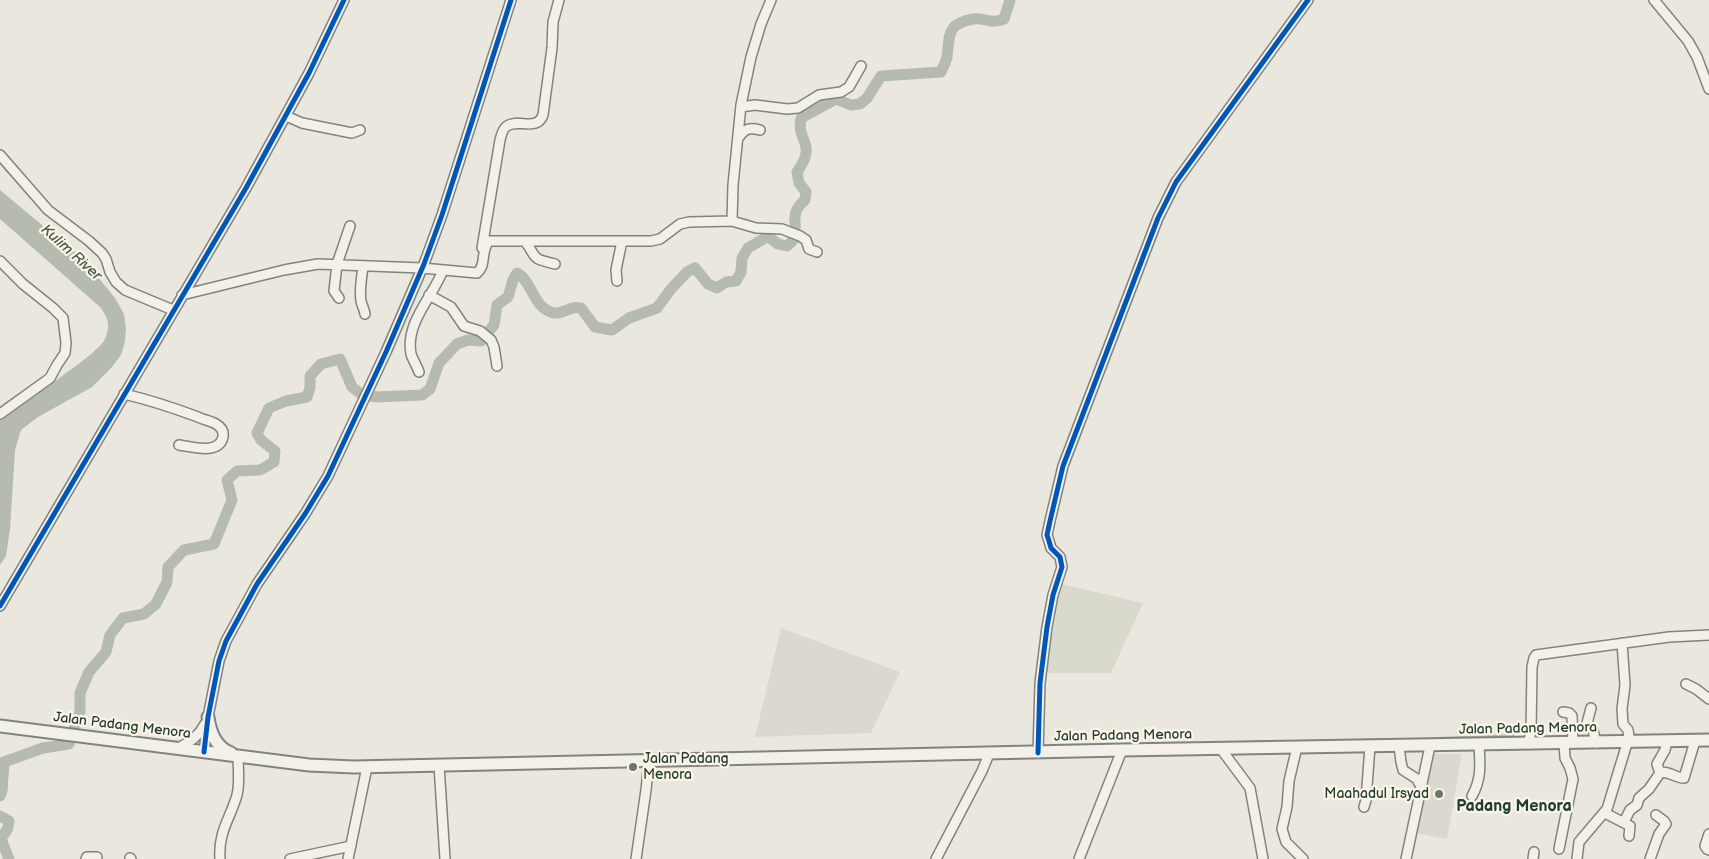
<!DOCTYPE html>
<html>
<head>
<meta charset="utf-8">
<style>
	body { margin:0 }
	canvas { display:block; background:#eae7df }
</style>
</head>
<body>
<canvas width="1709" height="859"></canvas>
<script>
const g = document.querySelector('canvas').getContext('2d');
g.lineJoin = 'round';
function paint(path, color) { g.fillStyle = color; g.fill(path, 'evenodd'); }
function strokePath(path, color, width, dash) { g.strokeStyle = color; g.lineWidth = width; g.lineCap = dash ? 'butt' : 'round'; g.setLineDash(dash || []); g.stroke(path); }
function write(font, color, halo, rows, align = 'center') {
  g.font = font + ' "Balsamiq Sans",sans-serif'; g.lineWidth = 4.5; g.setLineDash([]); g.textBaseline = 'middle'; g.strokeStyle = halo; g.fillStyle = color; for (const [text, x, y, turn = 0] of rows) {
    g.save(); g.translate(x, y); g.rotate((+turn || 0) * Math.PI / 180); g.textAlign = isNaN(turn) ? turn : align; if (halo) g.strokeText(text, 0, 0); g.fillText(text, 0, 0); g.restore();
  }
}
const built = new Path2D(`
	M 781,628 L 900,672 L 871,733 L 755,737 Z
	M 1432,754 L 1462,754 L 1447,839 L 1415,833 Z`);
const green = new Path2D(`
	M 1061,584 L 1143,603 L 1111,673 L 1046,673 Z`);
const water = new Path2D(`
	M 0,190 L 84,260 L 115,298 L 124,314 L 126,328 L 125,342 L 121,355 L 112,367 L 92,387 L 38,417 L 21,430 L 15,450 L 10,529 L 6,556 L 0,565 L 0,418 C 19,405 98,355 105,339 C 111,325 108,318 100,307 L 0,219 Z`);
const stream = new Path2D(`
	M 1438,738 L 1514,735`);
const river = new Path2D(`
	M 371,396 L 377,397 L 422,395 L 430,389 L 439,363 L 457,344 L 468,340 L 481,341 L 494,325 L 497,305 L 508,297 L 513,280 L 517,273 C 532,280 533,309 554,313 C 561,314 567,309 573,308 C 576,307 578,308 581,308 L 595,327 L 612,330 L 629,318 L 657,308 L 671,289 L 687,272 L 695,268 L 708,284 L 717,288 L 726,282 L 736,281 L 741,272 L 742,258 L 748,248 L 765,238 L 770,238 L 778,244 L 787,246 C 789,244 792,242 793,240 C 800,225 787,215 805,200 L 806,192 L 799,183 L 797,172 C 818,142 796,143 801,118 L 836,99 L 851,105 L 860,104 L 867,98 L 881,76 L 941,72 C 943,67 946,62 947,57 C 950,35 946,24 973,19 C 985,17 990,25 1004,19 L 1010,0
	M 0,796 L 2,791 L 4,762 L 43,748 L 69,744 L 80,712 L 80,693 L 89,672 L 106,652 L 110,635 L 123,618 L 144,614 L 156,604 L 167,582 L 168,567 L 184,550 L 214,544 L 232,500 L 227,480 L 237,471 L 260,470 L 274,462 L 275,451 L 261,440 L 257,433 L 269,408 L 286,401 L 307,397 L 310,388 L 310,376 L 321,364 L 340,359 L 352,387 L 361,394
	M 0,816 L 9,821 L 8,828 L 1,839 L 9,859`);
const minor = new Path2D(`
	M 1654,0 L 1688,41 L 1697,57 L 1709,89
	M 741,107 L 755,105 L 787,109 L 798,108 L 819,95 L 841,92 L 849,87 L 861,66
	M 286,116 L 302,123 L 352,133 L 360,130
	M 739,137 C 745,129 749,127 760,130
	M 0,155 L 48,210 L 89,241 L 102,253 L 106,259 L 110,272 L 116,282 L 125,290 L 173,310
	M 732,221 L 733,185 L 741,105 L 751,57 L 761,24 L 771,0
	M 525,241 C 538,259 530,258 555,264
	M 482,248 L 500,140 C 501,136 503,128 507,126 C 518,118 537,132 543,115 L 552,48 L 553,22 L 559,0
	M 0,261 L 23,284 L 53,308 L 63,318 L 66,343 L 65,353 L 57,365 L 50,378 L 0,414
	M 363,266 C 362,277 359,290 361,301 C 362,306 364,308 365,314
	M 617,281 L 616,270 L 622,241
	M 182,295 L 284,270 L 318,264 L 422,268 L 477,273 C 487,265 480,251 489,241 L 651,241 L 660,239 L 680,224 L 689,222 L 732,221 L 756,228 L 782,229 L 800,236 L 806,240 L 809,249 L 817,252
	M 429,295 L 451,307 L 464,326 L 480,331 L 491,340 L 494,347 L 497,366
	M 339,298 L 334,291 L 337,264 L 350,226
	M 419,372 C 417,366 413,360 411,354 C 405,322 433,297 443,270
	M 124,394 C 150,400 174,408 198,417 C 204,420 211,421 216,424 C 221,427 224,431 223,437 C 219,455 193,447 179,445
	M 0,606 L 246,188 L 309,73 L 344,0
	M 1686,684 L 1696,689 L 1709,699
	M 1591,708 L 1587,723 L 1593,730 L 1596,743
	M 1563,712 L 1569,713 L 1572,716 L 1573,743
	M 1528,744 L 1531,732 L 1532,667 L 1534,658 L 1536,655 L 1669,637 L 1709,635
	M 1399,746 L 1401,762 L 1403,770 L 1417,779 L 1421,787
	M 1297,747 L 1289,781 L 1287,807 L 1282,829 L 1286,842 L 1303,859
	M 178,748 C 190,742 199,736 205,724
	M 1221,749 L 1250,788 L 1263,859
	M 204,752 L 208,717 L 219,661 L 226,641 L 257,584 L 305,514 L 328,476 L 386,352 L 424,264 L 442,215 L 511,0
	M 1038,753 L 1040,683 L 1047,627 L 1053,595 L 1062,567 L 1060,557 L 1051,548 L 1049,541 L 1047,535 L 1050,521 L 1063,466 L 1158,218 L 1176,182 L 1308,0
	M 439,765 L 445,859
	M 1660,773 C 1668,770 1675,778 1684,778 L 1695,741
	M 1660,773 L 1657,764 L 1665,750 L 1667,741
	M 1472,796 C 1482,778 1480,764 1479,745
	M 1364,807 L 1366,800 L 1370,746
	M 1605,813 L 1630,826 L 1629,836
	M 1624,822 L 1630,810 L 1637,805 L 1639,798 L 1649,789 L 1660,773
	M 1709,834 L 1705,846 L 1707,849 L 1709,850
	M 1559,849 L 1573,779 L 1570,768 L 1565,758 L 1564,743
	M 130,858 L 131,859
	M 86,859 L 87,857 L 97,857
	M 220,859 C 218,832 230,819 237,795 C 240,783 238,768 238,756
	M 290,859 L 351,846
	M 348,859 L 367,767
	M 636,859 L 646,790 L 649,761
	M 936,859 L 982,771 L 989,754
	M 1079,859 L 1122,750
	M 1406,859 L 1430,746
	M 1533,859 L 1534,852
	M 1577,859 L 1579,842 L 1607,809 L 1629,737 L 1628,730 L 1623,724 L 1622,709 L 1625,685 L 1622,643
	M 1650,859 L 1659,834 L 1666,824 L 1664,821 L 1656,815`);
const major = new Path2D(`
	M 208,717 C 210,732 215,747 231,753
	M 0,726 L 309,765 L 354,767 L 1122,750 L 1709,740`);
const cycleway = new Path2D(`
	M 0,606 L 246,188 L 309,73 L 344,0
	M 204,752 L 208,717 L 219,661 L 226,641 L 257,584 L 305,514 L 328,476 L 386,352 L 424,264 L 442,215 L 511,0
	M 1038,753 L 1040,683 L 1047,627 L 1053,595 L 1062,567 L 1060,557 L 1051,548 L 1049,541 L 1047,535 L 1050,521 L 1063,466 L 1158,218 L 1176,182 L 1308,0`);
const markers = [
	[633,767,5,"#667870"],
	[1439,794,5,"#667870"]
];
const streetNames = [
	["Jalan Padang Menora",122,726,7],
	["Jalan Padang Menora",1528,729,-1],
	["Jalan Padang Menora",1123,736,-1]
];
const poiNames = [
	["Jalan Padang",643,759],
	["Menora",643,775],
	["Maahadul Irsyad",1429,794,"right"]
];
const waterNames = [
	["Kulim River",71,253,42]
];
const quarterNames = [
	["Padang Menora",1514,807]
];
paint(built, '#dbd9cf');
paint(green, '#dad9cd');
paint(water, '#b6bbaf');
strokePath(stream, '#b6bbaf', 2);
strokePath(river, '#b6bbaf', 11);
strokePath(minor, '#80847f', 12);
strokePath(major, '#80847f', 15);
strokePath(minor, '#f3f0ea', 9);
strokePath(major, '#f3f0ea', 11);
strokePath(cycleway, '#0057b8', 5);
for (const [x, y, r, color] of markers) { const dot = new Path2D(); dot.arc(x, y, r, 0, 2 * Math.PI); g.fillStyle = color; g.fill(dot); strokePath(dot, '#fcf5e5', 2); }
write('14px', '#1f3d34', '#fcf5e5', streetNames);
write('14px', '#1f3d34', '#fcf5e5', poiNames, 'left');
write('italic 15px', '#455d53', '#fcf5e5', waterNames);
write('bold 16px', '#1f3d34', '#fcf5e5', quarterNames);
</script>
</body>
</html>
